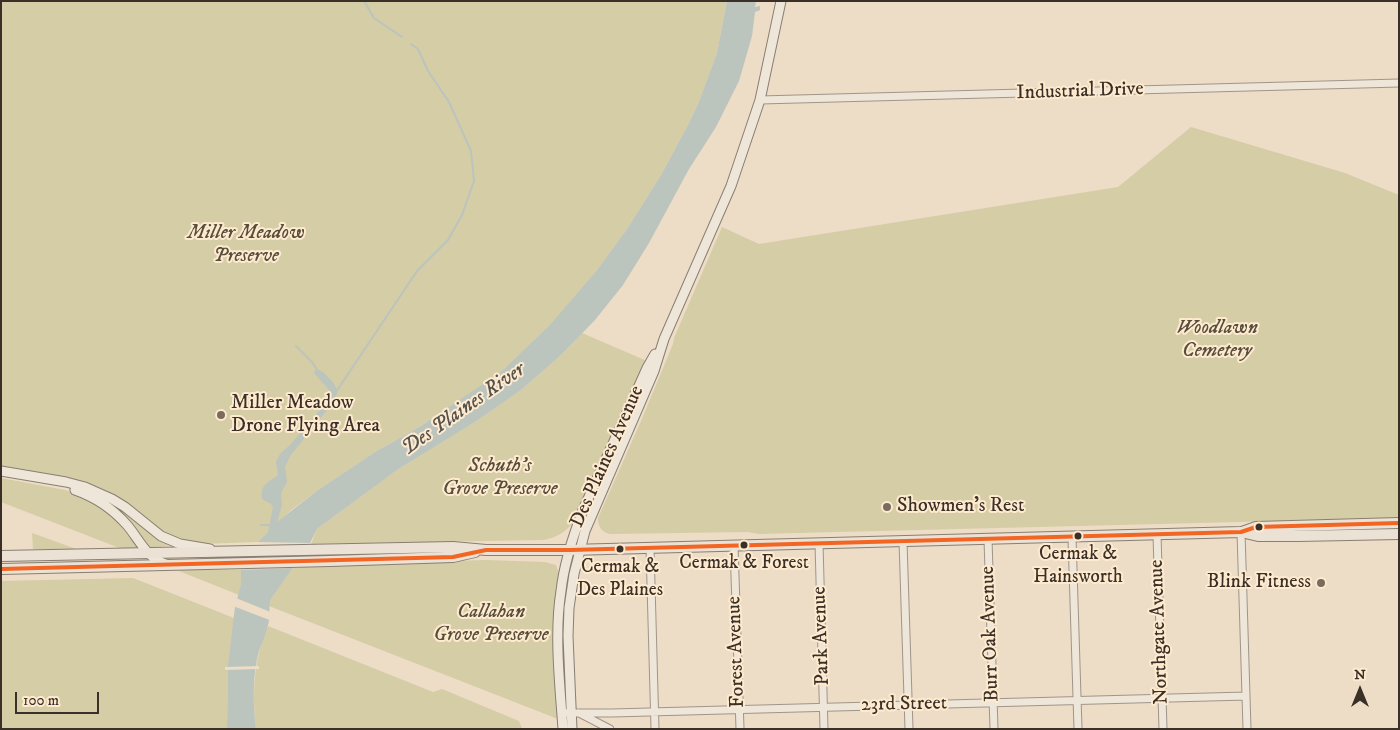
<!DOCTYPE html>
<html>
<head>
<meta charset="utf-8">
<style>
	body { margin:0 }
	#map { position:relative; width:1400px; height:730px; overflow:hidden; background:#eddcc6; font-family:"IM FELL DW Pica",serif }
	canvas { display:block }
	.frame { position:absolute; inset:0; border:2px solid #3b3027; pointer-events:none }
	.north { position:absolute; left:1335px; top:665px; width:50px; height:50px; -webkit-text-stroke:4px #feeacf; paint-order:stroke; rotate:0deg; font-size:14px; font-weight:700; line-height:20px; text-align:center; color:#3b3027 }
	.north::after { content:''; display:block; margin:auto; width:18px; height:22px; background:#3b3027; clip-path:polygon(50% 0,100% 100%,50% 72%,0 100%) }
	.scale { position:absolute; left:15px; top:692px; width:84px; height:22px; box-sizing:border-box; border:2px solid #3b3027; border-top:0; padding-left:6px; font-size:15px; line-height:18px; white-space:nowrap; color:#3b3027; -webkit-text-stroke:4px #feeacf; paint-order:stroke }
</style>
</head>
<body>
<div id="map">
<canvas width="1400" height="730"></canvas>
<div class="frame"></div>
<div class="north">N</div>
<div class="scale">100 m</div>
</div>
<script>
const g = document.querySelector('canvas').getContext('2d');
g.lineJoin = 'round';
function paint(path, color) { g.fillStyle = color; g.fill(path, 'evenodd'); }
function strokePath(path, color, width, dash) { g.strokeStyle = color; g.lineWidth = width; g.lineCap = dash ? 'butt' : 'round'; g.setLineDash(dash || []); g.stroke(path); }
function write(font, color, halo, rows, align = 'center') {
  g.font = font + ' "IM FELL DW Pica",serif'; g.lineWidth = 4; g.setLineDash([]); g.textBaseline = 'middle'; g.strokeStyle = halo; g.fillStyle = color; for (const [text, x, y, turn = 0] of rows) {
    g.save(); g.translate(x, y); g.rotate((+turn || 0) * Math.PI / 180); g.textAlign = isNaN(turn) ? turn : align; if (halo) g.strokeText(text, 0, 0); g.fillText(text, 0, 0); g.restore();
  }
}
const green = new Path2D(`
	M 1,1 L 727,1 L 717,53 L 698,104 L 689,123 L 661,175 L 627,229 L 597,270 L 550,326 L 503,370 L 421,426 L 375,452 L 318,490 L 291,510 L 258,542 L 201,544 L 172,539 L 118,500 L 1,468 Z
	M 1191,127 L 1345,173 L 1399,195 L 1399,518 L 758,534 L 748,532 L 610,534 C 601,532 598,526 598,518 L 641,421 L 673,344 L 674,338 L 722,227 L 759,244 L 1118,187 Z
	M 582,333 L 647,361 L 574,522 C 565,532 557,538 543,540 L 311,544 L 317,529 L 397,470 L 475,422 L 521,390 L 559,357 Z
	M 1,478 L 65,490 L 87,497 L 118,519 L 140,548 L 122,549 L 1,502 Z
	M 108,500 L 172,545 L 150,548 L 133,526 L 106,503 Z
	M 32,533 L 79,550 L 33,549 Z
	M 487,560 L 545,562 L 556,565 L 559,574 L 555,667 L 558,719 L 269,606 L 271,599 L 292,568 L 298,568 L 299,567 L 402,562 Z
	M 174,569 L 208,569 L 209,570 L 241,570 L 241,584 L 239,595 Z
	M 133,578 L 234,618 L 228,664 L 227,729 L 1,729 L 1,581 Z
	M 268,626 L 433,692 L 442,689 L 519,721 L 522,728 L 523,729 L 256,729 C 253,704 253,678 259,653 C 261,644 265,635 268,626 Z`);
const water = new Path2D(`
	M 727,1 L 756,1 L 755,7 L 760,6 L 760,10 L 755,12 L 752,36 L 739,81 L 716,127 L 689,169 L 649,243 L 623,285 L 595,320 L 559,357 L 521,390 L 475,422 L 397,470 L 317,529 L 310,543 L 271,599 C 268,607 271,616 268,625 C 266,634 262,643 259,651 C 252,676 253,704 256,729 L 227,729 L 228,664 L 235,607 L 241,584 L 241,570 L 258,542 L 268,532 L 273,507 L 271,504 L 262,499 C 260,484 268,483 278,475 L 276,462 L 280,454 L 290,445 L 331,397 L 330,391 L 314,373 L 315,370 L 319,370 L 323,372 L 333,382 L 337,390 L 337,394 L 331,405 L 290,456 L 285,467 L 287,482 L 281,493 L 282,505 L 277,522 L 318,490 L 375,452 L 421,426 L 503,370 L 550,325 L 597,270 L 627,229 L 661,175 L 689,123 L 698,104 L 717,53 Z`);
const pier = new Path2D(`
	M 255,542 L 311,543 L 295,568 L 239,570 Z
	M 236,598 L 273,613 L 272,621 L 233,606 Z
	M 259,666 L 259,669 L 225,670 L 225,667 Z`);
const stream = new Path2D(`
	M 364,1 L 374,18 L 402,37
	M 296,346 L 312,362 L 317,370
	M 336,392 L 417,271 L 448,240 L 462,215 L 474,181 L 471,151 L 449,102 L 428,71 L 418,49 L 411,44
	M 261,525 L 271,525`);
const street = new Path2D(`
	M 760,100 L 1399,83
	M 1241,532 L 1247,729
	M 1157,535 L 1163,729
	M 1072,537 L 1078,729
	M 988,539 L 994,729
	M 903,541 L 909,729
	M 819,543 L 824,729
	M 734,545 L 740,729
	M 650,548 L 655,729
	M 562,713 L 612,713 L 1246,696
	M 579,713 L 610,729`);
const secondary = new Path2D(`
	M 1,471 L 66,482 L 85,487 L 112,499 L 125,507 L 161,536 L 180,544 L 210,549
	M 75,490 C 95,497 113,509 127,525 C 139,539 147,559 166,564
	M 563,729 C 560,686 554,634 561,591 C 564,563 573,536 583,510 L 647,368 L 655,354
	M 572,729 L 568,636 L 569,608 L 574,574 L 585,531 L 654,371 L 664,339 L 731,186 L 760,100 L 781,1`);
const primary = new Path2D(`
	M 1242,532 L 1256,527 L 1399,523
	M 1,556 L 453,547 L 486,550 L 570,550 L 1241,532 L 1258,536 L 1298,536 L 1399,534
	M 1,569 L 330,561 L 453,557 L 475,552`);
const bus1 = new Path2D(`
	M 1,569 L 453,557 L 486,550 L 570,550 L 1241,532 L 1256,527 L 1399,523`);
const markers = [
	[221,415,5,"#796c5f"],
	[887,507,5,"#796c5f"],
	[1259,527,4.5,"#3b3027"],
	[1078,536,4.5,"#3b3027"],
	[744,545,4.5,"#3b3027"],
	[620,549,4.5,"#3b3027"],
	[1321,583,5,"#796c5f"]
];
const busNames = [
	["Cermak &",1078,555],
	["Hainsworth",1078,578],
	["Cermak & Forest",744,564],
	["Cermak &",620,568],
	["Des Plaines",620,591]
];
const streetNames = [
	["Industrial Drive",1080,92,-2],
	["Des Plaines Avenue",608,457,-66],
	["Northgate Avenue",1160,632,-92],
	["Burr Oak Avenue",991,634,-92],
	["Park Avenue",822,636,-92],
	["Forest Avenue",737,652,-92],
	["23rd Street",904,705,-1]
];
const parkNames = [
	["Miller Meadow",246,234],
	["Preserve",246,257],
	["Woodlawn",1217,329],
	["Cemetery",1217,352],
	["Schuth's",500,467],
	["Grove Preserve",500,490],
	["Callahan",491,613],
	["Grove Preserve",491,636]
];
const poiNames = [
	["Miller Meadow",231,404],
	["Drone Flying Area",231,427],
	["Showmen's Rest",897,507],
	["Blink Fitness",1311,583,"right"]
];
const waterNames = [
	["Des Plaines River",464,410,-35]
];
paint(green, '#d5cda6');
paint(water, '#bbc4bd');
paint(pier, '#eddcc6');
strokePath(stream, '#bbc4bd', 2);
strokePath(street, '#a09588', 9);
strokePath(secondary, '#887e72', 11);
strokePath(primary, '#887e72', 12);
strokePath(street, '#efe6da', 7);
strokePath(secondary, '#efe6da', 9);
strokePath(primary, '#ebe2d5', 10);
strokePath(bus1, '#f26522', 4);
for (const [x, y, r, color] of markers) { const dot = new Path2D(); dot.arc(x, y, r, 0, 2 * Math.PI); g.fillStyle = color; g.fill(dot); strokePath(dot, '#feeacf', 2); }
write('19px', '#3b3027', '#feeacf', busNames);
write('20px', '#3b3027', '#feeacf', streetNames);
write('italic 20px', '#564d3b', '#feeacf', parkNames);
write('20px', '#3b3027', '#feeacf', poiNames, 'left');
write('italic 21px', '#56524c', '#feeacf', waterNames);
</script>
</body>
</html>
